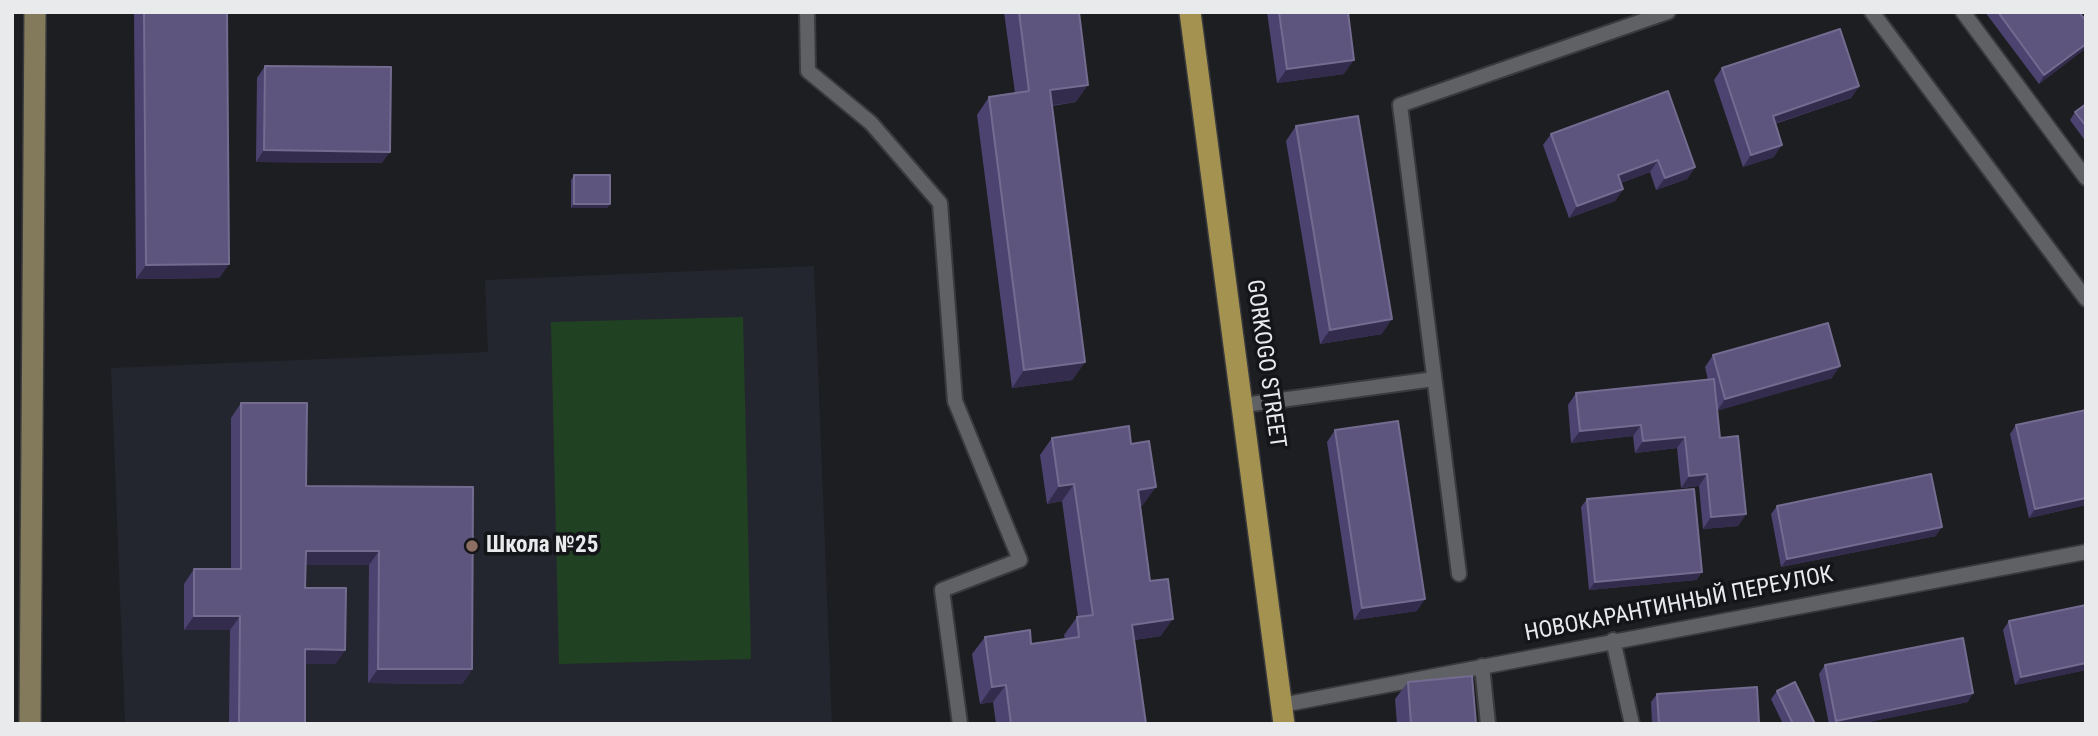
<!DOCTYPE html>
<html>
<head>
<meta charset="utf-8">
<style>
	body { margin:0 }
	#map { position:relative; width:2098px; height:736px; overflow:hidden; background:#1d1e21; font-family:"Roboto Condensed",sans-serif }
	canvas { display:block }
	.frame { position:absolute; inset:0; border:14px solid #e9eaec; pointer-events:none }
</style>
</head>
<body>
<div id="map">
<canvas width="2098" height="736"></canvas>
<div class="frame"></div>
</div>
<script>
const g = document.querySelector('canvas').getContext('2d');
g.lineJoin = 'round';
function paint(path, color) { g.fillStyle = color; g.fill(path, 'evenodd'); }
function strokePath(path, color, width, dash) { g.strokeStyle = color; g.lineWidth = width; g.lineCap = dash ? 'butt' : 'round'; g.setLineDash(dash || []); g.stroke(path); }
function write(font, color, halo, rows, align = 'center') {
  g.font = font + ' "Roboto Condensed",sans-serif'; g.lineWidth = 7; g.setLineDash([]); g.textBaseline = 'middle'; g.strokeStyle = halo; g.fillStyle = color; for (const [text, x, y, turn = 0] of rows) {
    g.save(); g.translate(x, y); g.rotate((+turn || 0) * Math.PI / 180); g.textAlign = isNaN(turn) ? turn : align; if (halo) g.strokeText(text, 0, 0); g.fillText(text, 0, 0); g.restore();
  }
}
const built = new Path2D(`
	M 814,266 L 832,724 L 125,724 L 111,368 L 488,352 L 485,280 Z`);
const green = new Path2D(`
	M 743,317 L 751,659 L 559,664 L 551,322 Z`);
const lane = new Path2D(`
	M 807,12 L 808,71 L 871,123 L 940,203 L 955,401 L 1020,560 L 942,590 L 960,724
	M 1872,12 L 2086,299
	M 1963,12 L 2086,178
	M 1244,405 L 1434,379
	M 1459,574 L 1400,105 L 1668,12
	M 1613,640 L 1632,724
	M 1482,666 L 1488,724
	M 1282,705 L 2086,552`);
const secondary = new Path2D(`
	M 30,724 L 35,12`);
const primary = new Path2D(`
	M 1190,12 L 1284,724`);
const wall = new Path2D(`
	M 134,12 L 227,12 L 229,264 L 219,278 L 136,279 Z
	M 1004,12 L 1079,12 L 1076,102 L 1052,106 L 1085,362 L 1072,380 L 1012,388 L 977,115 L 989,97 L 1015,93 Z
	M 1267,12 L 1348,12 L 1344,74 L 1277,83 Z
	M 1985,12 L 2079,12 L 2086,21 L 2086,48 L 2039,84 Z
	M 265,66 L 382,163 L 256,162 L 257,78 Z
	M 1722,68 L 1859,86 L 1851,98 L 1775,124 L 1774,157 L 1743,167 L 1714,80 Z
	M 2086,104 L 2086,142 L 2070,120 L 2075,112 Z
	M 1296,126 L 1382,334 L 1320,344 L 1286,141 Z
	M 1551,134 L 1695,167 L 1687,179 L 1656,190 L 1650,172 L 1621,183 L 1623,189 L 1615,201 L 1569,218 L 1543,145 Z
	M 574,175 L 610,204 L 607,208 L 571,208 L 571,180 Z
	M 1713,355 L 1832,378 L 1717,410 L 1720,438 L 1746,514 L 1738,526 L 1703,529 L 1699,486 L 1681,488 L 1677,448 L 1635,453 L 1633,436 L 1571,443 L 1568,405 L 1576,393 L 1708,380 L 1705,367 Z
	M 241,403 L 306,486 L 473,487 L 472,669 L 462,684 L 368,683 L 369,565 L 306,565 L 305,588 L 345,650 L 335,664 L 305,664 L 305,724 L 229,724 L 230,630 L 184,630 L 184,584 L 194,569 L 231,569 L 231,418 Z
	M 2086,410 L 2086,505 L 2029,518 L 2010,434 L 2016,425 Z
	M 1335,430 L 1417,611 L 1354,620 L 1327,442 Z
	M 1052,438 L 1131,444 L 1143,505 L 1140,506 L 1150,581 L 1161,636 L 1134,640 L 1146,724 L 996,724 L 993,702 L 980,704 L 972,654 L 985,637 L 1031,644 L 1065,639 L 1064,635 L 1077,617 L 1078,617 L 1062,501 L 1047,504 L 1040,455 Z
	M 1587,499 L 1702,572 L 1696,580 L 1589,590 L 1581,507 Z
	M 1777,506 L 1936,536 L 1781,567 L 1771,514 Z
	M 2086,605 L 2086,670 L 2015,685 L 2003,630 L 2009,621 Z
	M 1825,665 L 1968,702 L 1858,724 L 1829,724 L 1819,674 Z
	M 1408,682 L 1476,724 L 1397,724 L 1395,699 Z
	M 1777,691 L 1815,724 L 1783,724 L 1771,699 Z
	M 1657,694 L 1759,724 L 1652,724 L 1651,702 Z`);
const shadedWall = new Path2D(`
	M 2086,44 L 2086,48 L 2039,84 L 2044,75 Z
	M 1354,60 L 1344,74 L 1277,83 L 1287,69 Z
	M 1088,85 L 1076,102 L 1037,107 L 1050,90 Z
	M 1859,86 L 1851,98 L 1764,127 L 1773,116 Z
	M 1782,145 L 1774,157 L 1743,167 L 1751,155 Z
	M 264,150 L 390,152 L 382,163 L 256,162 Z
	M 1658,160 L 1650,172 L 1610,187 L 1618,175 Z
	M 1695,167 L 1687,179 L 1656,190 L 1665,178 Z
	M 1623,189 L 1615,201 L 1569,218 L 1577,206 Z
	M 574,204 L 610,204 L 607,208 L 571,208 Z
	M 229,264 L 219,278 L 136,279 L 146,265 Z
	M 1392,319 L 1382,334 L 1320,344 L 1330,330 Z
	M 1085,362 L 1072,380 L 1012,388 L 1024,370 Z
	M 1840,366 L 1832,378 L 1717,411 L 1725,399 Z
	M 1641,425 L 1633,436 L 1571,443 L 1580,431 Z
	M 1685,437 L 1677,448 L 1635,453 L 1643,441 Z
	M 1707,474 L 1699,486 L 1681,488 L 1689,476 Z
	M 1074,484 L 1062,501 L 1047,504 L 1059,486 Z
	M 1156,487 L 1143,505 L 1125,508 L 1138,490 Z
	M 2086,498 L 2086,505 L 2029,518 L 2035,509 Z
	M 1746,514 L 1738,526 L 1703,529 L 1711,517 Z
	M 1942,527 L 1936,536 L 1781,567 L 1787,559 Z
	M 306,551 L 379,551 L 369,565 L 296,565 Z
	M 1702,572 L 1696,580 L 1589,590 L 1595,582 Z
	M 1425,599 L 1417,611 L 1354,620 L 1362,608 Z
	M 194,616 L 240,616 L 230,630 L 184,630 Z
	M 1173,619 L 1161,636 L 1120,642 L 1132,625 Z
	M 305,649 L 345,650 L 335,664 L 295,664 Z
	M 2086,663 L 2086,670 L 2015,685 L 2021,677 Z
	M 378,669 L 472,669 L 462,684 L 368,683 Z
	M 1006,685 L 993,702 L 980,704 L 992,687 Z
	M 1973,693 L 1968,702 L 1858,724 L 1834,724 L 1836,721 Z`);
const building = new Path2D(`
	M 144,12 L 227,12 L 229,264 L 146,265 Z
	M 1019,12 L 1079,12 L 1088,85 L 1050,90 L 1085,362 L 1024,370 L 989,97 L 1029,91 Z
	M 1279,12 L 1348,12 L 1354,60 L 1287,69 Z
	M 1998,12 L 2079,12 L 2086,21 L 2086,44 L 2044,75 Z
	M 1840,29 L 1859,86 L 1773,116 L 1782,145 L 1751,155 L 1722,68 Z
	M 265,66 L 391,67 L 390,152 L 264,150 Z
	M 1668,91 L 1695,167 L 1665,178 L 1658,160 L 1618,175 L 1623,189 L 1577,206 L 1551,134 Z
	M 2086,104 L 2086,126 L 2075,112 Z
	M 1358,116 L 1392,319 L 1330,330 L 1296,126 Z
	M 574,175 L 610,175 L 610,204 L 574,204 Z
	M 1828,323 L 1840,366 L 1725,399 L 1713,355 Z
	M 1714,379 L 1720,438 L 1738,436 L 1746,514 L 1711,517 L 1707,474 L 1689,476 L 1685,437 L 1643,441 L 1641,425 L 1580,431 L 1576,393 Z
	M 241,403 L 307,403 L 306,486 L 473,487 L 472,669 L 378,669 L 379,551 L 306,551 L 305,588 L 346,588 L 345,650 L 305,649 L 305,724 L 239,724 L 240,616 L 194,616 L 194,569 L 241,569 Z
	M 2086,410 L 2086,498 L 2035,509 L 2016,425 Z
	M 1398,421 L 1425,599 L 1362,608 L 1335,430 Z
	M 1129,426 L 1131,444 L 1149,441 L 1156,487 L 1138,490 L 1150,581 L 1168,579 L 1173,619 L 1132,625 L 1146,724 L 1011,724 L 1006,685 L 992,687 L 985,637 L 1030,630 L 1031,644 L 1079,637 L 1077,617 L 1093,615 L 1074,484 L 1059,486 L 1052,438 Z
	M 1931,474 L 1942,527 L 1787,559 L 1777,506 Z
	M 1694,489 L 1702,572 L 1595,582 L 1587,499 Z
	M 2086,605 L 2086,663 L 2021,677 L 2009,621 Z
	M 1963,638 L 1973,693 L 1836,721 L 1825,665 Z
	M 1472,676 L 1476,724 L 1411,724 L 1408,682 Z
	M 1795,682 L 1815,724 L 1793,724 L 1777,691 Z
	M 1757,687 L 1759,724 L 1659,724 L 1657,694 Z`);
const markers = [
	[472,546,7,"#8d6e63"]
];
const streetNames = [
	["GORKOGO STREET",1265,364,82],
	["НОВОКАРАНТИННЫЙ ПЕРЕУЛОК",1679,605,-11]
];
const poiNames = [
	["Школа №25",486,546]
];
paint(built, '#24262f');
paint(green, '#204223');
strokePath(lane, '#3a3a3c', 18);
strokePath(secondary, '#3a3a3c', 24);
strokePath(primary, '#3a3a3c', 24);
strokePath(lane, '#606165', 14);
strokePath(secondary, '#827a5a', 21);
strokePath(primary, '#a49350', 21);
paint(wall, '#4d4371');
paint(shadedWall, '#332c4c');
paint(building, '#5e557e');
strokePath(building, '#736c90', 2);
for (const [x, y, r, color] of markers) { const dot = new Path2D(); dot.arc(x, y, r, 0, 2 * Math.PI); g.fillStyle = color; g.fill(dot); strokePath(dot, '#141518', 2.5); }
write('23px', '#e9eaec', '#141518', streetNames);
write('bold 23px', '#e9eaec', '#141518', poiNames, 'left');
</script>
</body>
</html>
